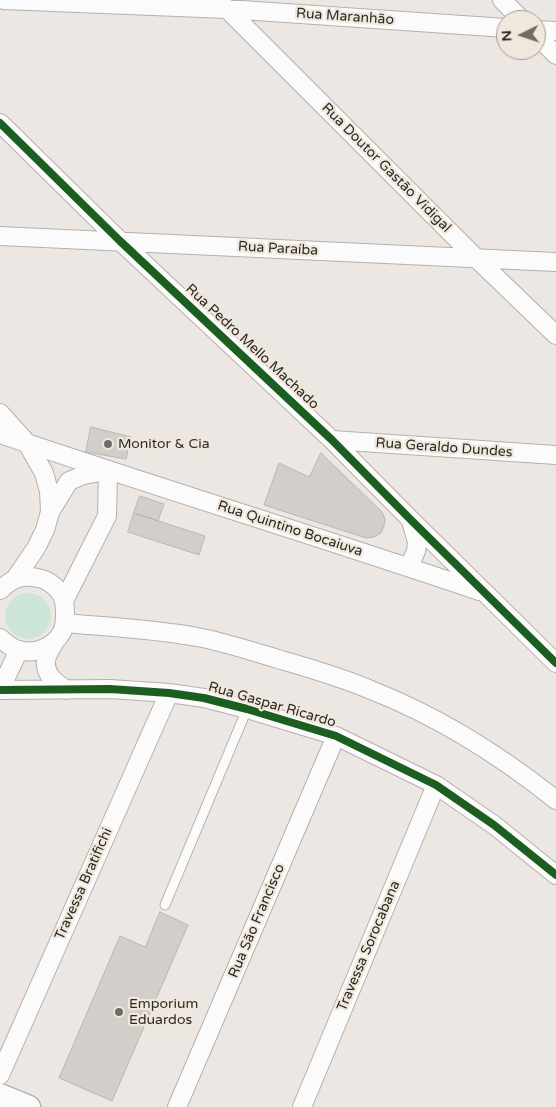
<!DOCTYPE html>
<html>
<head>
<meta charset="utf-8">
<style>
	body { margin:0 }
	#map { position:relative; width:556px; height:1107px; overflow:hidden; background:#ece7e2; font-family:"Varela Round",sans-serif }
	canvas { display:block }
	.north { position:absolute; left:496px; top:10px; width:50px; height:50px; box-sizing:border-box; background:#f1e8dd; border:1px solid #a29c93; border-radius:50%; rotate:266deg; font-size:14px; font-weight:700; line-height:20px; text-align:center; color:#2c2925 }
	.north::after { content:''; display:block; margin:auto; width:18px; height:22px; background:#6f6c67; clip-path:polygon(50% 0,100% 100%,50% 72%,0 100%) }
</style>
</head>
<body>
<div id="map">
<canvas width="556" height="1107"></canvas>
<div class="north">N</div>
</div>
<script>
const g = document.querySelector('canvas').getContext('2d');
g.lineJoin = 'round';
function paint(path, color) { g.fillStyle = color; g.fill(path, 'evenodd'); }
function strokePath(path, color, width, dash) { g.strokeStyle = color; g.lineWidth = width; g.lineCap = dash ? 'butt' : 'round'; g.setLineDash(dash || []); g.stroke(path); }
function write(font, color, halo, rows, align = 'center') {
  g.font = font + ' "Varela Round",sans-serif'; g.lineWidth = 4.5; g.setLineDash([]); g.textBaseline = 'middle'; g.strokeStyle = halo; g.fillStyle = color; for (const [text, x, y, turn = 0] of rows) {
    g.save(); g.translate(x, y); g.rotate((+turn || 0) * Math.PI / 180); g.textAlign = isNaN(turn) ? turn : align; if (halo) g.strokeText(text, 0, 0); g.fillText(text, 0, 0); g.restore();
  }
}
const green = new Path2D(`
	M5 616a23 23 0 1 1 46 0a23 23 0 1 1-46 0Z`);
const building = new Path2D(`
	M 91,427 L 131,437 L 126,459 L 86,452 Z
	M 321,453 L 382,512 L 385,519 L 384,526 L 381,533 L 374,537 L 366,538 L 264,505 L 279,463 L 309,477 Z
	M 140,496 L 164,504 L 158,521 L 134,513 Z
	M 134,513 L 205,536 L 199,555 L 128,532 Z
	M 160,912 L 188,925 L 112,1101 L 59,1078 L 120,936 L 145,947 Z`);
const service = new Path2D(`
	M 165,905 L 247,709`);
const minor = new Path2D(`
	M 4,0 L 227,9 L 506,28
	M 502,0 L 522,20
	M 224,6 L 477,259 L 556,335
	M 536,30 L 556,31
	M 536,35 L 556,55
	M 0,123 L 120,241 L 332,440 L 411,520 L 556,663
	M 0,236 L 556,262
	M 0,413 L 27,443 L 44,473 L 49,491 L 50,512
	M 0,434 C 159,488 320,537 479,591
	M 332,440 L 556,455
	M 409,567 L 416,551 L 417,542 L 411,521
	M 15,579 L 36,548 L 45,530 L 50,512 L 69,481 L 84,475 L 105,471
	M 0,590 C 12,579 21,574 38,578 C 49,580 62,590 64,602 C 65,606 65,610 65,614 C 65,621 65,626 62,632 C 54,647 35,655 19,650 C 11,648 6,643 0,638
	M 64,601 L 107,516 L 108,471
	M 65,623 C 109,627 154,629 197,637 C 224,642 251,651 278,659 C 309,668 341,677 371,690 C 437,716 501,756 556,800
	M 55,641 C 52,647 47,654 46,660 C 44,675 56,683 67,690
	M 0,690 L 110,689 L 169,693 L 204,698 L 247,709 L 336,736 L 436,785 L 494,825 L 556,875
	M 0,690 L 19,650
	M 0,1075 L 169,693
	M 177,1107 L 336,736
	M 302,1107 L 436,785`);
const tertiary = new Path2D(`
	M 0,1095 L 29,1107`);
const cycleway = new Path2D(`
	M 0,123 L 120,241 L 332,440 L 411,520 L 556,663
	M 0,690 L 110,689 L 169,693 L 204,698 L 247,709 L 336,736 L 436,785 L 494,825 L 556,875`);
const markers = [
	[108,444,5,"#6f6c67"],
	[119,1012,5,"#6f6c67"]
];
const streetNames = [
	["Rua Maranhão",345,17,4],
	["Rua Doutor Gastão Vidigal",386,168,45],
	["Rua Paraíba",278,249,3],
	["Rua Pedro Mello Machado",252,347,43],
	["Rua Geraldo Dundes",444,448,4],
	["Rua Quintino Bocaiuva",290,529,18],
	["Rua Gaspar Ricardo",272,705,16],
	["Travessa Bratifichi",84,884,-66],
	["Rua São Francisco",257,921,-67],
	["Travessa Sorocabana",369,946,-67]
];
const poiNames = [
	["Monitor & Cia",118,444],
	["Emporium",129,1004],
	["Eduardos",129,1020]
];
paint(green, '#cde5d6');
paint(building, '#d2ceca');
strokePath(building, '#bab7b3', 1);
strokePath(service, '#b4b1ad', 11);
strokePath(minor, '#b4b1ad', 20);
strokePath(tertiary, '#b4b1ad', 25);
strokePath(service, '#fcfbfb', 9);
strokePath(minor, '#fcfbfb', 18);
strokePath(tertiary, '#fcfbfb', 22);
strokePath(cycleway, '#1b5e20', 8);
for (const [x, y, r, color] of markers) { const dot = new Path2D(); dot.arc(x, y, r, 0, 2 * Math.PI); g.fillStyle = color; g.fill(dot); strokePath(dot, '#f1e8dd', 2); }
write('14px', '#2c2925', '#f1e8dd', streetNames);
write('14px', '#2c2925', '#f1e8dd', poiNames, 'left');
</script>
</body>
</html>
